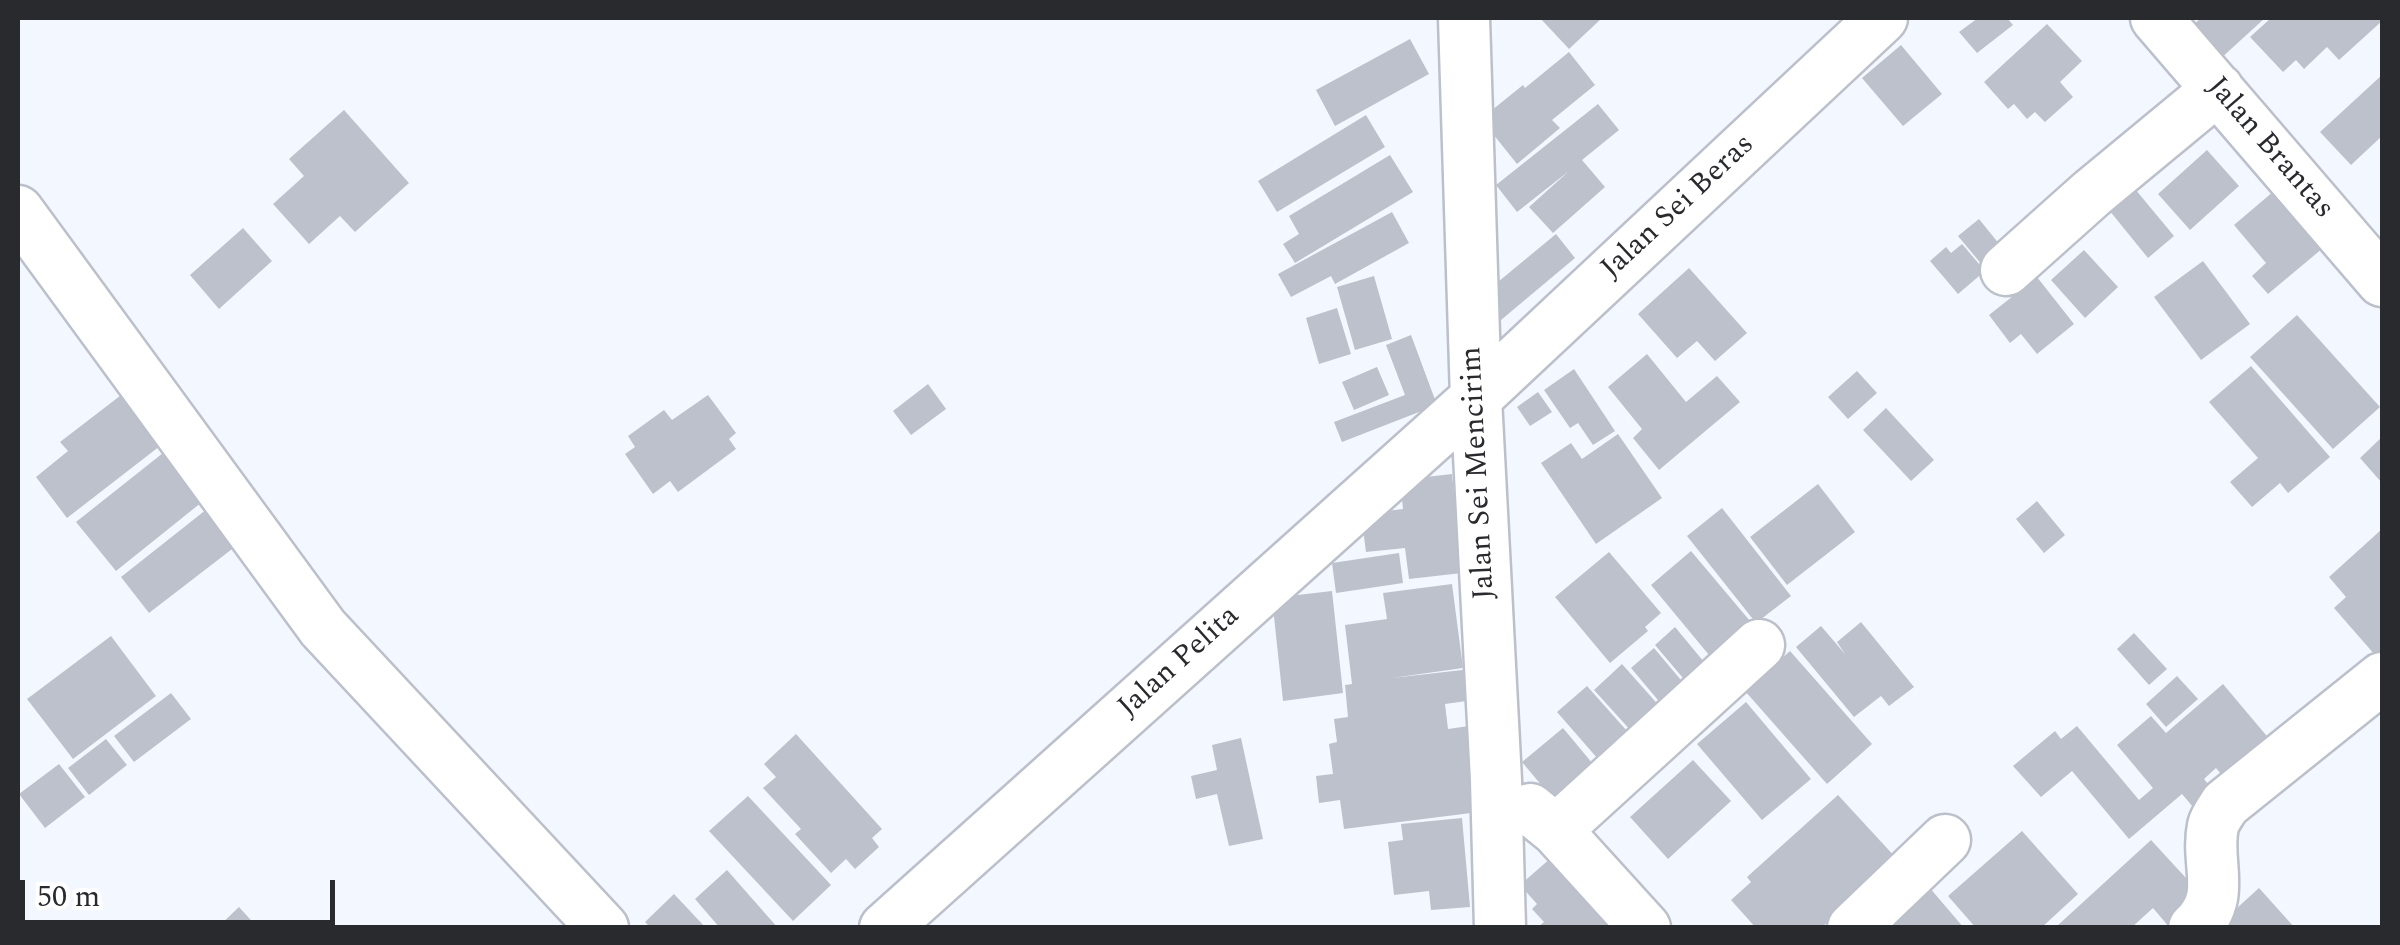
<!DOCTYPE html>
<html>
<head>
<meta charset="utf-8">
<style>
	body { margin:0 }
	#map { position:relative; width:2400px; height:945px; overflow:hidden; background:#f3f7ff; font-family:Spectral,serif }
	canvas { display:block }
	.frame { position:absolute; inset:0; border:20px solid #292a2e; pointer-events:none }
	.scale { position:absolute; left:20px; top:880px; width:315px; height:45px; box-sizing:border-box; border:5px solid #292a2e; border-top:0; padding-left:12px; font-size:30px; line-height:35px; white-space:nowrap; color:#292a2e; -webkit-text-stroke:8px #fff; paint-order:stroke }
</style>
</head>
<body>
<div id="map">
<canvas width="2400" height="945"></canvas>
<div class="frame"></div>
<div class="scale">50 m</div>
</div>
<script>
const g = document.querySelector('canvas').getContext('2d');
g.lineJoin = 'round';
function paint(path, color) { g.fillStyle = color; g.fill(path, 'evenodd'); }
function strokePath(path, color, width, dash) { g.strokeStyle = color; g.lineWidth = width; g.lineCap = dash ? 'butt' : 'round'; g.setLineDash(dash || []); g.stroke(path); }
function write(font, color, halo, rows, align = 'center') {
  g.font = font + ' Spectral,serif'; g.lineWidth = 8; g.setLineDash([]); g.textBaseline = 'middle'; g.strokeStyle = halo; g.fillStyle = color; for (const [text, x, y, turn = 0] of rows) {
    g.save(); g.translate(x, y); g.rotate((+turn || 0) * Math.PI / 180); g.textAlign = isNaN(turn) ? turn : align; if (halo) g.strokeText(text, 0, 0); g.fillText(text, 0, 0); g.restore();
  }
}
const building = new Path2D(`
	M 1540,18 L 1602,18 L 1569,49 Z
	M 1978,18 L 2007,18 L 2013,25 L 1977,53 L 1959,32 Z
	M 2201,18 L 2265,18 L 2219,60 L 2190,28 Z
	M 2271,18 L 2382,18 L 2382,21 L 2339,60 L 2327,47 L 2304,69 L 2296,60 L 2283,72 L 2250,37 Z
	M 2047,24 L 2082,61 L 2060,82 L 2073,97 L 2045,122 L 2035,112 L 2027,119 L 2014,104 L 2008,109 L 1984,82 Z
	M 1410,39 L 1429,74 L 1335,126 L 1316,90 Z
	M 1901,45 L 1942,94 L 1903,126 L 1862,78 Z
	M 1569,52 L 1595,85 L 1552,120 L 1560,128 L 1517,164 L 1481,119 L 1523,85 L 1525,88 Z
	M 2382,75 L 2382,136 L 2351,165 L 2320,132 Z
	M 1598,104 L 1619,130 L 1582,160 L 1605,187 L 1553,233 L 1529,207 L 1569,171 L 1517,212 L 1496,185 Z
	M 344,110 L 409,183 L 355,232 L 340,216 L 309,244 L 273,204 L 304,176 L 289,159 Z
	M 1366,115 L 1385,147 L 1277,212 L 1258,181 Z
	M 2207,150 L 2239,186 L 2190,230 L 2158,194 Z
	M 1390,155 L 1413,192 L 1295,263 L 1283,244 L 1299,234 L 1289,216 Z
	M 2135,189 L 2174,236 L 2148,258 L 2109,210 Z
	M 2274,191 L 2323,248 L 2268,294 L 2252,276 L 2266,263 L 2234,225 Z
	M 1392,212 L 1409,243 L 1335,284 L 1331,276 L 1291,297 L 1278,274 Z
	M 1979,219 L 2004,250 L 1983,266 L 1958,236 Z
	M 243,228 L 272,261 L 219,309 L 190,275 Z
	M 1556,234 L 1575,258 L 1501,320 L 1481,296 Z
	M 1962,244 L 1985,271 L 1958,294 L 1930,261 L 1946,247 L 1951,253 Z
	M 2084,250 L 2118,287 L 2085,318 L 2051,280 Z
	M 2203,261 L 2250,324 L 2201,360 L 2154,297 Z
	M 1689,268 L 1747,333 L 1715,361 L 1697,341 L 1677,358 L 1638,314 Z
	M 1374,276 L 1392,339 L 1355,350 L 1337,287 Z
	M 2037,277 L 2074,324 L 2037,354 L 2021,334 L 2010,343 L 1989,315 Z
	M 1337,308 L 1351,354 L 1319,364 L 1306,318 Z
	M 2297,315 L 2380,407 L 2333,449 L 2250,357 Z
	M 1411,335 L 1437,405 L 1342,442 L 1334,422 L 1405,395 L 1386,345 Z
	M 1647,354 L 1686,402 L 1717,376 L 1740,402 L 1659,470 L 1633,438 L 1642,429 L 1608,387 Z
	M 2251,366 L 2330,457 L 2288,493 L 2280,483 L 2252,507 L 2230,482 L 2258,458 L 2209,402 Z
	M 1377,367 L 1389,395 L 1354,410 L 1342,382 Z
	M 1574,369 L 1615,431 L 1593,445 L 1578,423 L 1570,428 L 1544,390 Z
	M 1857,371 L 1877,393 L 1848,419 L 1828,397 Z
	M 928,384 L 946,409 L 911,435 L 893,411 Z
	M 129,389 L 169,439 L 67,518 L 36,477 L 68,451 L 60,442 Z
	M 1538,392 L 1552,412 L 1530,426 L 1517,407 Z
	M 708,395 L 736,433 L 729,439 L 736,449 L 678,492 L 670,481 L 653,494 L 625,454 L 635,447 L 628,436 L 664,410 L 672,420 Z
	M 1886,408 L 1934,460 L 1911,481 L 1863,430 Z
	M 1618,434 L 1662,498 L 1596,544 L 1541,463 L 1571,443 L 1582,459 Z
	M 2382,437 L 2382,483 L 2360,458 Z
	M 163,453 L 202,502 L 116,571 L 76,522 Z
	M 1452,474 L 1462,573 L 1409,579 L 1405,548 L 1366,552 L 1361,514 L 1403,509 L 1400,480 Z
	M 1818,484 L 1855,532 L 1787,585 L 1750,537 Z
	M 2037,501 L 2065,535 L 2044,553 L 2016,519 Z
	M 1722,508 L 1791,596 L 1756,623 L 1687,536 Z
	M 207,509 L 236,546 L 149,613 L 121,577 Z
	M 2382,529 L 2382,663 L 2334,608 L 2346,597 L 2329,577 Z
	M 1691,551 L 1750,621 L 1709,655 L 1651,585 Z
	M 1609,552 L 1661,613 L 1645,627 L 1648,631 L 1610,663 L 1555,597 Z
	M 1399,553 L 1403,583 L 1336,593 L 1332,563 Z
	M 1452,584 L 1463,668 L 1392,678 L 1471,669 L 1474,700 L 1445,704 L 1448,729 L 1469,726 L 1479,812 L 1344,829 L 1340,800 L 1319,803 L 1316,776 L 1333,774 L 1329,744 L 1337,742 L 1334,719 L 1348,717 L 1345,685 L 1352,684 L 1345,625 L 1387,619 L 1383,593 Z
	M 1332,591 L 1343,693 L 1283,701 L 1272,598 Z
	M 1861,622 L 1914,687 L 1889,706 L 1881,696 L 1854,717 L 1796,647 L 1821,626 L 1845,654 L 1837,642 Z
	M 1675,627 L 1714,674 L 1694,691 L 1655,645 Z
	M 2134,633 L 2167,669 L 2149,685 L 2117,649 Z
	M 111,636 L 156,696 L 73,759 L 27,699 Z
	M 1654,648 L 1691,692 L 1668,712 L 1631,668 Z
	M 1790,651 L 1872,744 L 1827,784 L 1745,691 Z
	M 1622,664 L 1670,718 L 1642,743 L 1594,690 Z
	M 2177,676 L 2198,699 L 2166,727 L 2146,704 Z
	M 2223,684 L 2276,747 L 2231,786 L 2216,768 L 2204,779 L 2213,790 L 2193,807 L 2182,794 L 2129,839 L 2072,771 L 2041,797 L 2013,766 L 2055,731 L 2061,739 L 2077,726 L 2139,800 L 2153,788 L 2117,745 L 2151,716 L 2166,733 Z
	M 1587,686 L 1635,740 L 1605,767 L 1557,712 Z
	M 171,693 L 191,719 L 134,762 L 114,736 Z
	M 1746,702 L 1811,779 L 1762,820 L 1697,744 Z
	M 1563,728 L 1603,776 L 1563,811 L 1522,762 Z
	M 796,734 L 882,829 L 872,838 L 879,847 L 855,869 L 846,859 L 831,873 L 795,834 L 801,829 L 763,788 L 776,777 L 764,764 Z
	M 1241,738 L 1263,839 L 1229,846 L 1217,794 L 1196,799 L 1191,776 L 1217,770 L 1212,745 Z
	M 106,739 L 127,765 L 89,795 L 68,768 Z
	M 1693,760 L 1731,801 L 1668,859 L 1630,817 Z
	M 59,764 L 85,797 L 45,828 L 19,794 Z
	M 1838,795 L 1897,859 L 1821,928 L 1756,928 L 1731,900 L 1751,882 L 1747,877 Z
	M 748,796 L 831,885 L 793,921 L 709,831 Z
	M 1462,818 L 1470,907 L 1431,910 L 1429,891 L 1394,895 L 1388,842 L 1403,840 L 1401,824 Z
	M 2022,831 L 2078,894 L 2041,928 L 1976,928 L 1948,896 Z
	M 2151,840 L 2209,903 L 2170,928 L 2153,908 L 2131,928 L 2058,928 L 2057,926 Z
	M 1560,850 L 1623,928 L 1537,928 L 1544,922 L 1532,909 L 1537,904 L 1520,885 Z
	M 727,870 L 778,928 L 720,928 L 695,899 Z
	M 1929,887 L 1964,928 L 1899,928 L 1892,920 Z
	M 2259,888 L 2295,928 L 2215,928 Z
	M 674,894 L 706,928 L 651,928 L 645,922 Z
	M 239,907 L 258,928 L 217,928 Z`);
const minor = new Path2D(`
	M 1464,18 L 1476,398 L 1496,780 L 1500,928
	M 2156,18 L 2382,281
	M 18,211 L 323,628 L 603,928
	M 2006,270 L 2091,194 L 2218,89
	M 1530,809 L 1556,830 L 1645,928
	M 1556,830 L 1759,645
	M 885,928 L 1476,398 L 1882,18
	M 1853,928 L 1945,840
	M 2194,928 C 2228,897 2205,864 2213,826 C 2215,818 2221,811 2225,804 L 2382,678`);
const streetNames = [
	["Jalan Brantas",2269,149,49],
	["Jalan Sei Beras",1679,208,-43],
	["Jalan Sei Mencirim",1480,473,-93],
	["Jalan Pelita",1180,663,-42]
];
paint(building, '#bdc1cb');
strokePath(minor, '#bcc0ca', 55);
strokePath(minor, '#fff', 50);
write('30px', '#292a2e', '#fff', streetNames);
</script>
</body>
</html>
